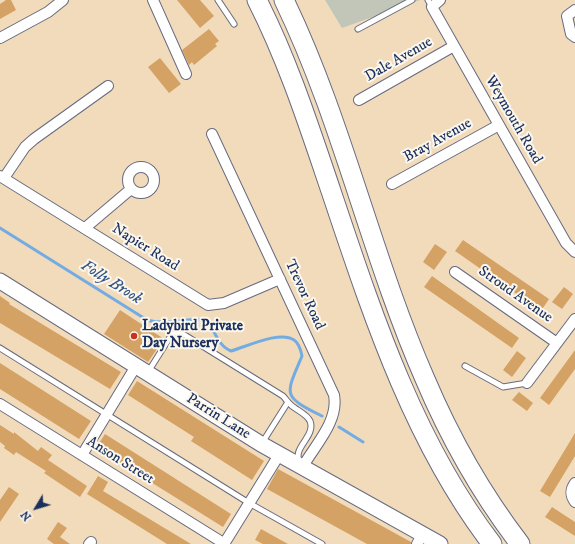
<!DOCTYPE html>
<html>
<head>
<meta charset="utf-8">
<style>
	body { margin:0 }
	#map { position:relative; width:575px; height:544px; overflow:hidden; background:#f2dbbb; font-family:"IM FELL DW Pica",serif }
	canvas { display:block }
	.north { position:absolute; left:16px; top:488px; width:40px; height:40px; -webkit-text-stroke:3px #fbf7ec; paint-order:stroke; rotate:232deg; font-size:11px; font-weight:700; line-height:16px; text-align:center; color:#1b2f5e }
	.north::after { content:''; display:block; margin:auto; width:14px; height:18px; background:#1b2f5e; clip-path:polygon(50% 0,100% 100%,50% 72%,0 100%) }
</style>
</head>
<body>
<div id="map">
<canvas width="575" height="544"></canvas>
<div class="north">N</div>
</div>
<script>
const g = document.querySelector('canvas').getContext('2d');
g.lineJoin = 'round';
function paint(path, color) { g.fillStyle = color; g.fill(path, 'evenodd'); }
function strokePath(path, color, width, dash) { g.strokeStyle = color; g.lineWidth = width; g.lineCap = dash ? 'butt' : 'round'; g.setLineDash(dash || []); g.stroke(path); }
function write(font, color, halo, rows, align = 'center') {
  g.font = font + ' "IM FELL DW Pica",serif'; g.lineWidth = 4; g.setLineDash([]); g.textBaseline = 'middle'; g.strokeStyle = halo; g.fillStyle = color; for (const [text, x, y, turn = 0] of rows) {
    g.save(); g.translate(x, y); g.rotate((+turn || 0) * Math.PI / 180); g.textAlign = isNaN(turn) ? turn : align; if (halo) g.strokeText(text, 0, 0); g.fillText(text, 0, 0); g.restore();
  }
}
const industrial = new Path2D(`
	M 325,0 L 420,0 L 342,28 Z`);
const stream = new Path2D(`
	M 0,228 L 147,320 C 166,326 187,317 207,320 C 215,331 218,346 231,351 C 246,347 280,330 294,340 C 299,343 301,351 302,356 C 285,396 282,396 322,416
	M 339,427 L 363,442`);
const building = new Path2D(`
	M 6,0 L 11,0 L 16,10 L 0,19 L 0,4 Z
	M 177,0 L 200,0 L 214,16 L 200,28 Z
	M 209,29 L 219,41 L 215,44 L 217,46 L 194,65 L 192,62 L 189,65 L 182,50 Z
	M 160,58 L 181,84 L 169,93 L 148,67 Z
	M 463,240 L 549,299 L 541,311 L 455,251 Z
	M 435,244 L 447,252 L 434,270 L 423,262 Z
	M 432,276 L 519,338 L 512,348 L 424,287 Z
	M 564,287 L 573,294 L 562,309 L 552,302 Z
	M 0,296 L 10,303 L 9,304 L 121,372 L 110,389 L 0,323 Z
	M 120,310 L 164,339 L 148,362 L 104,334 Z
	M 575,350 L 575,369 L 549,405 L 540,398 Z
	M 517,351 L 526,358 L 512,377 L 503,370 Z
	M 0,363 L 91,421 L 79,439 L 0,389 Z
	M 137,381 L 264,461 L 252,480 L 191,441 L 194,437 L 128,395 Z
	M 519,392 L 533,403 L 527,411 L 512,400 Z
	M 0,425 L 14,434 L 14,432 L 38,451 L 41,447 L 52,455 L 48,460 L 87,486 L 80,497 L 44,473 L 46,471 L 16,452 L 14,455 L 4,448 L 5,446 L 0,442 Z
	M 575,433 L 575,456 L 550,497 L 540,491 Z
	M 105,434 L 231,514 L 223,527 L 96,448 Z
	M 278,469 L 411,542 L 411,544 L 367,544 L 267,489 Z
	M 98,476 L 108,482 L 103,491 L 191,544 L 167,544 L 87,494 Z
	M 9,487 L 19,494 L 0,522 L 0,500 Z
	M 552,507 L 575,522 L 575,536 L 545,517 Z
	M 58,522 L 67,528 L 60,537 L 70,544 L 54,544 L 47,539 Z
	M 261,529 L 288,544 L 263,544 L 255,540 Z`);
const service = new Path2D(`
	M 218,0 L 234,24
	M 428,0 L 432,7
	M 358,29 L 412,0
	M 0,348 L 249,503 L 322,544
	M 465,366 L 503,387 L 527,383
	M 148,372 L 172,334 L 178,332 L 183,334 L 283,396 C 286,399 287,402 291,405 C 296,410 307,414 310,421 C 316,436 293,447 299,461
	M 262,443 L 288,402`);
const minor = new Path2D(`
	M 153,0 L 186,74
	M 440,0 L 432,7 L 566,243 L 575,252
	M 575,10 L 567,16 L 571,34 L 575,37
	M 0,38 L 48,12 L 63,0
	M 359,100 L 454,46
	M 212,134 L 334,395 C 339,422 314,446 302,468
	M128 180a13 13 0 1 1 26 0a13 13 0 1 1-26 0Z
	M 0,176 L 208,305 L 224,303 L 280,279
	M 4,178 L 25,147 L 34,139 L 108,86
	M 392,184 L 499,125
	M 85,228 L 131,189
	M 455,272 L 557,343
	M 527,383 L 575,319
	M 0,404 L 225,544
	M 82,455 L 136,366
	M 575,483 C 570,490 570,495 575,502
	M 89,544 L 91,542
	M 224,544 L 279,455
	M 417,544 L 423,533`);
const secondary = new Path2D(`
	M 0,281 L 261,444 L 440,544`);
const motorway = new Path2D(`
	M 257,0 C 288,61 309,126 331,191 C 372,313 413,441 492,544
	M 284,0 C 343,122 371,256 425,379 C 450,438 481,493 520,544`);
const markers = [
	[134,336,4,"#c8321e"]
];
const streetNames = [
	["Dale Avenue",399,60,-30],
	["Weymouth Road",513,120,60],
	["Bray Avenue",438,141,-29],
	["Napier Road",145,248,32],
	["Trevor Road",304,295,65],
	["Stroud Avenue",515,295,35],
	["Parrin Lane",218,417,32],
	["Anson Street",120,461,32]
];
const poiNames = [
	["Ladybird Private",142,327],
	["Day Nursery",142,344]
];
const waterNames = [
	["Folly Brook",111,283,32]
];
paint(industrial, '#c1c6b9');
strokePath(stream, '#73ace3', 3);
paint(building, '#d4a264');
strokePath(service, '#666b7f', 7);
strokePath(minor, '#666b7f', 12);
strokePath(secondary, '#666b7f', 17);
strokePath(motorway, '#666b7f', 21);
strokePath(service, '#fff', 5);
strokePath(minor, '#fff', 10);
strokePath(secondary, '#fff', 15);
strokePath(motorway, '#fff', 19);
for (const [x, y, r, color] of markers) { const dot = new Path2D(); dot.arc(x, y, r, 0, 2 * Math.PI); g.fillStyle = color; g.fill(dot); strokePath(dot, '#fbf7ec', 1.5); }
write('15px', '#1b2f5e', '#fbf7ec', streetNames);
write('bold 15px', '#1b2f5e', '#fbf7ec', poiNames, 'left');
write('italic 16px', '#355486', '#fbf7ec', waterNames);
</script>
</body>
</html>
